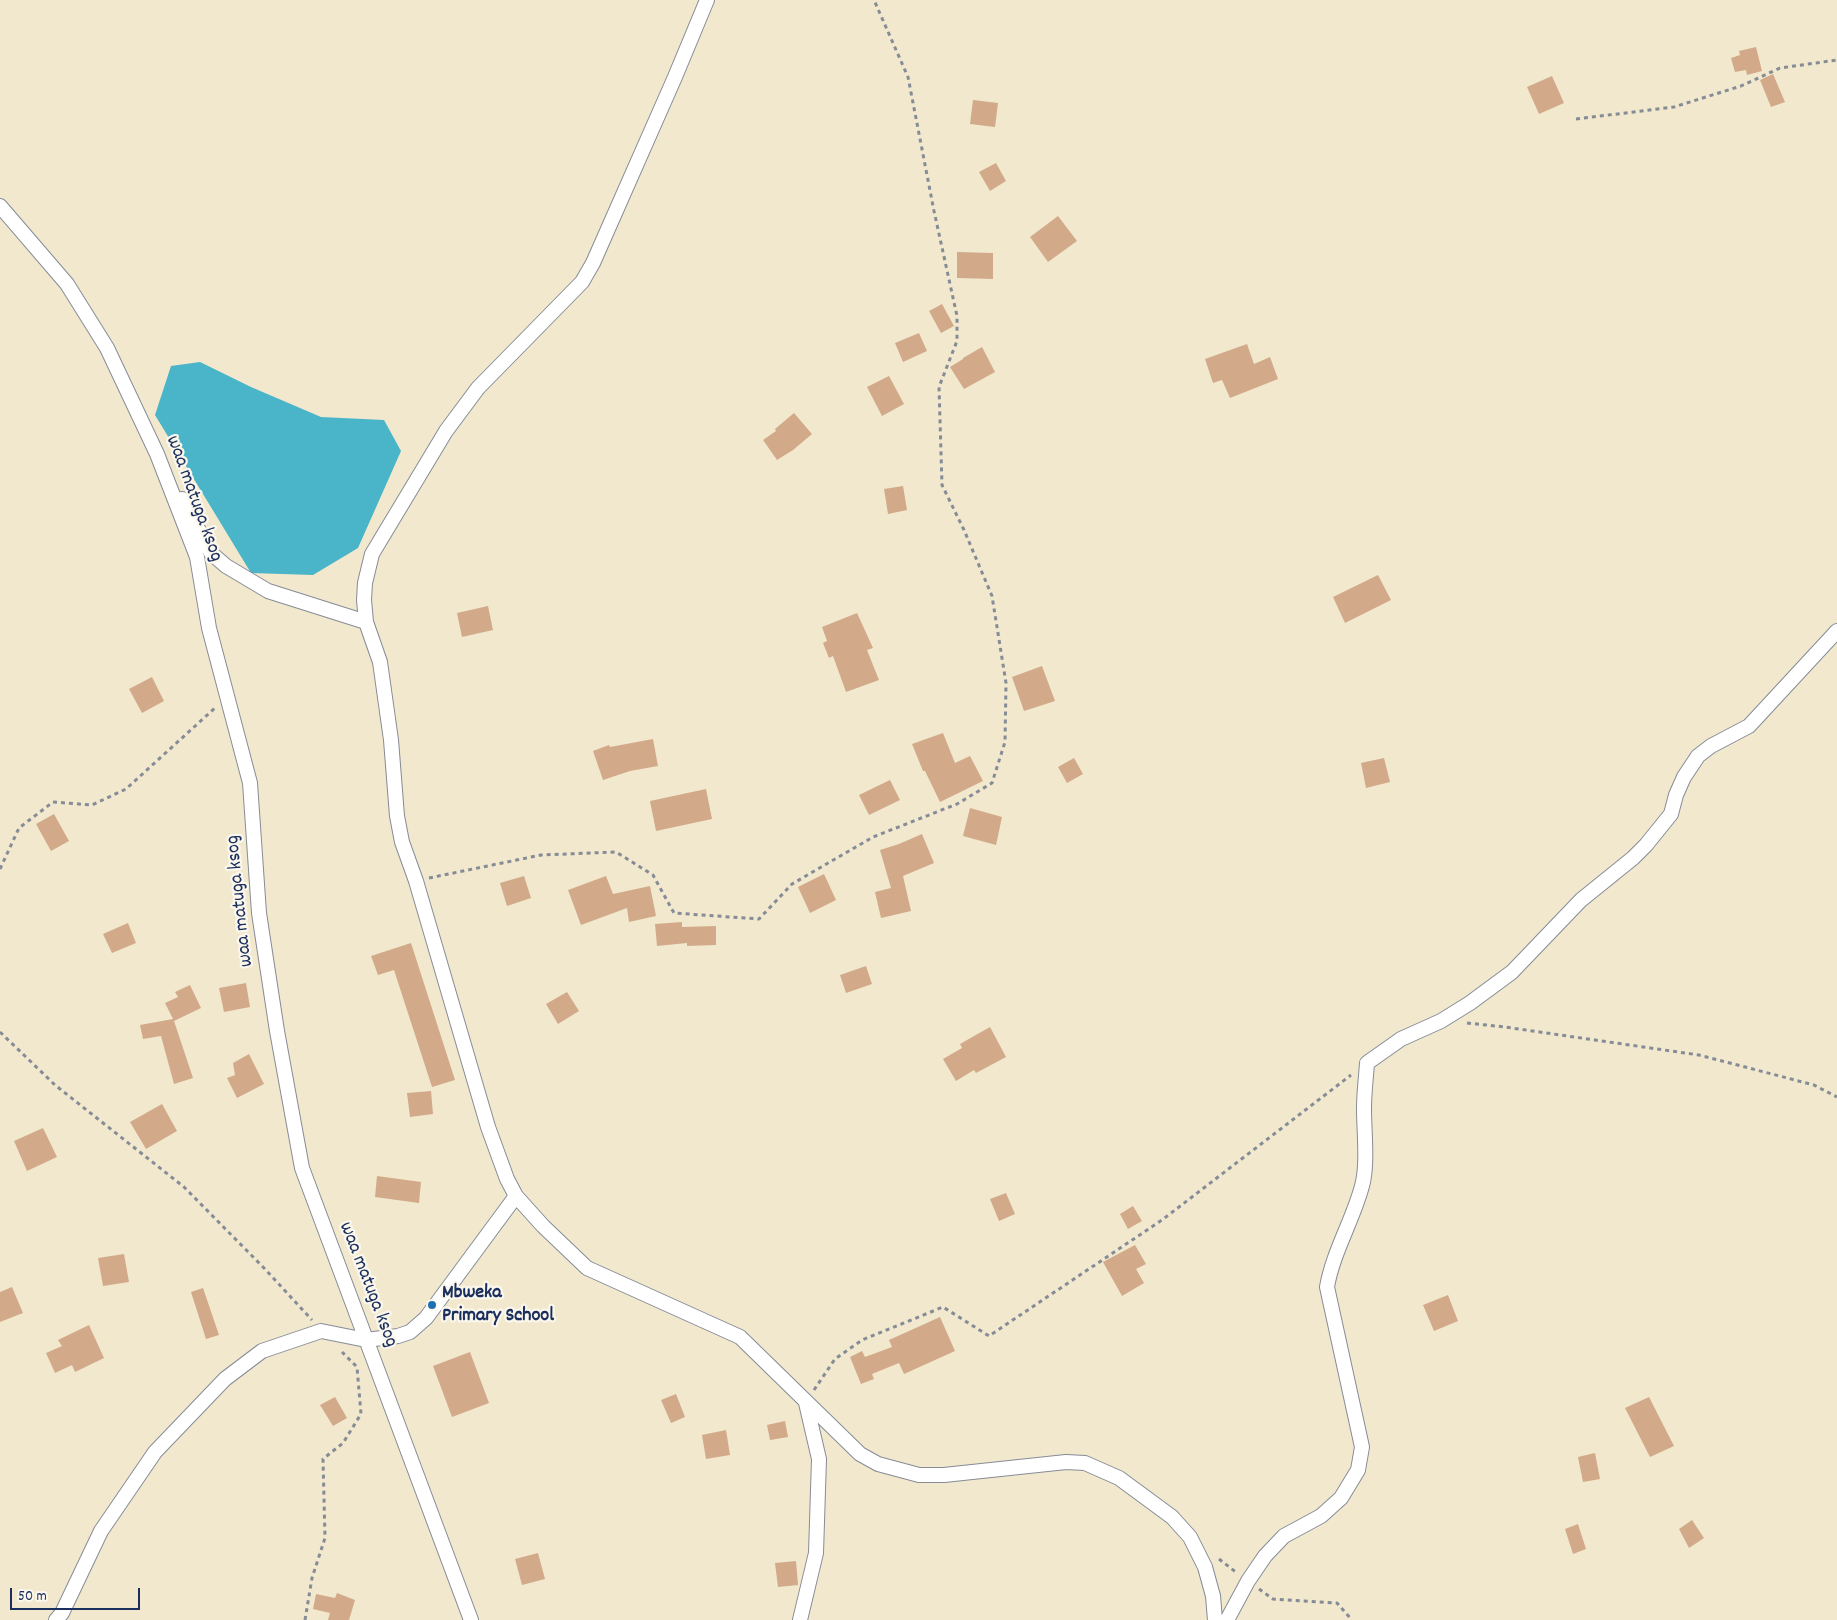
<!DOCTYPE html>
<html>
<head>
<meta charset="utf-8">
<style>
	body { margin:0 }
	#map { position:relative; width:1837px; height:1620px; overflow:hidden; background:#f1e8ce; font-family:Dekko,sans-serif }
	canvas { display:block }
	.scale { position:absolute; left:10px; top:1588px; width:130px; height:22px; box-sizing:border-box; border:2px solid #1b2f5e; border-top:0; padding-left:6px; font-size:15px; line-height:18px; white-space:nowrap; color:#1b2f5e; -webkit-text-stroke:4px #fbf7ec; paint-order:stroke }
</style>
</head>
<body>
<div id="map">
<canvas width="1837" height="1620"></canvas>
<div class="scale">50 m</div>
</div>
<script>
const g = document.querySelector('canvas').getContext('2d');
g.lineJoin = 'round';
function paint(path, color) { g.fillStyle = color; g.fill(path, 'evenodd'); }
function strokePath(path, color, width, dash) { g.strokeStyle = color; g.lineWidth = width; g.lineCap = dash ? 'butt' : 'round'; g.setLineDash(dash || []); g.stroke(path); }
function write(font, color, halo, rows, align = 'center') {
  g.font = font + ' Dekko,sans-serif'; g.lineWidth = 4.5; g.setLineDash([]); g.textBaseline = 'middle'; g.strokeStyle = halo; g.fillStyle = color; for (const [text, x, y, turn = 0] of rows) {
    g.save(); g.translate(x, y); g.rotate((+turn || 0) * Math.PI / 180); g.textAlign = isNaN(turn) ? turn : align; if (halo) g.strokeText(text, 0, 0); g.fillText(text, 0, 0); g.restore();
  }
}
const water = new Path2D(`
	M 200,362 L 251,387 L 321,417 L 384,420 L 401,451 L 358,548 L 313,575 L 251,573 L 155,415 L 171,366 Z`);
const building = new Path2D(`
	M 1756,47 L 1762,71 L 1747,75 L 1746,70 L 1735,72 L 1731,58 L 1740,55 L 1739,51 Z
	M 1773,74 L 1785,102 L 1771,107 L 1760,80 Z
	M 1552,76 L 1564,103 L 1539,114 L 1527,87 Z
	M 973,100 L 998,103 L 995,127 L 970,124 Z
	M 996,163 L 1006,181 L 990,191 L 979,172 Z
	M 1058,216 L 1077,241 L 1048,262 L 1030,237 Z
	M 957,252 L 993,253 L 993,279 L 957,278 Z
	M 942,304 L 954,326 L 941,333 L 929,311 Z
	M 919,333 L 927,351 L 903,362 L 895,343 Z
	M 1247,344 L 1254,364 L 1270,357 L 1278,379 L 1230,398 L 1222,380 L 1213,383 L 1205,359 Z
	M 982,347 L 995,372 L 964,389 L 950,367 L 963,359 L 963,358 Z
	M 889,376 L 904,404 L 882,416 L 867,387 Z
	M 794,413 L 812,434 L 793,450 L 777,460 L 763,440 L 776,431 L 775,429 Z
	M 903,486 L 907,510 L 888,514 L 884,489 Z
	M 1378,575 L 1391,600 L 1345,623 L 1333,597 Z
	M 488,606 L 493,630 L 462,637 L 457,613 Z
	M 857,613 L 873,648 L 867,650 L 879,680 L 846,692 L 833,656 L 829,658 L 823,643 L 827,641 L 822,627 Z
	M 1042,666 L 1055,701 L 1024,711 L 1012,677 Z
	M 152,677 L 164,701 L 142,713 L 129,689 Z
	M 943,733 L 955,763 L 970,756 L 983,781 L 940,802 L 925,771 L 923,771 L 912,744 Z
	M 653,739 L 658,766 L 630,771 L 603,780 L 593,751 L 609,745 L 610,747 Z
	M 1074,758 L 1083,774 L 1067,783 L 1058,767 Z
	M 1384,758 L 1390,782 L 1366,788 L 1361,763 Z
	M 890,780 L 900,800 L 869,815 L 859,795 Z
	M 706,789 L 712,819 L 656,831 L 650,801 Z
	M 970,808 L 1002,817 L 996,845 L 963,836 Z
	M 54,814 L 69,841 L 51,851 L 36,824 Z
	M 922,834 L 934,863 L 903,876 L 911,911 L 881,918 L 875,892 L 891,888 L 880,850 L 899,844 Z
	M 824,874 L 836,900 L 810,913 L 798,887 Z
	M 524,876 L 531,898 L 507,906 L 500,883 Z
	M 606,876 L 613,894 L 650,886 L 656,916 L 629,922 L 627,908 L 581,925 L 568,890 Z
	M 682,922 L 682,927 L 716,926 L 716,945 L 687,946 L 687,943 L 657,946 L 655,924 Z
	M 128,923 L 136,943 L 112,953 L 103,934 Z
	M 411,943 L 455,1080 L 432,1087 L 394,970 L 378,975 L 371,956 Z
	M 866,966 L 872,984 L 846,993 L 840,975 Z
	M 246,983 L 250,1007 L 224,1012 L 219,988 Z
	M 190,985 L 201,1008 L 174,1021 L 193,1078 L 174,1084 L 161,1036 L 143,1039 L 140,1025 L 173,1019 L 165,1003 L 178,997 L 175,992 Z
	M 567,992 L 579,1011 L 558,1024 L 546,1004 Z
	M 990,1027 L 1006,1057 L 976,1073 L 974,1070 L 956,1081 L 943,1059 L 962,1048 L 960,1044 Z
	M 249,1054 L 264,1084 L 237,1098 L 227,1078 L 235,1075 L 233,1063 Z
	M 431,1091 L 433,1114 L 410,1117 L 407,1093 Z
	M 162,1104 L 177,1131 L 146,1149 L 130,1122 Z
	M 43,1128 L 57,1157 L 27,1171 L 14,1141 Z
	M 377,1176 L 421,1182 L 419,1203 L 375,1197 Z
	M 1006,1193 L 1015,1214 L 999,1221 L 990,1199 Z
	M 1133,1206 L 1142,1221 L 1128,1229 L 1120,1214 Z
	M 1135,1245 L 1146,1264 L 1136,1269 L 1144,1283 L 1122,1296 L 1103,1262 Z
	M 124,1254 L 129,1282 L 103,1286 L 98,1258 Z
	M 12,1287 L 23,1313 L 0,1322 L 0,1292 Z
	M 203,1288 L 219,1335 L 206,1339 L 191,1292 Z
	M 1448,1295 L 1458,1321 L 1434,1331 L 1423,1305 Z
	M 940,1317 L 955,1351 L 904,1374 L 899,1363 L 872,1374 L 874,1379 L 861,1384 L 850,1357 L 862,1351 L 865,1357 L 892,1347 L 889,1340 Z
	M 89,1325 L 104,1358 L 75,1372 L 72,1365 L 55,1373 L 46,1353 L 62,1346 L 58,1340 Z
	M 470,1352 L 489,1403 L 452,1417 L 433,1366 Z
	M 676,1394 L 685,1417 L 671,1423 L 661,1400 Z
	M 335,1397 L 347,1418 L 333,1426 L 320,1405 Z
	M 1649,1397 L 1674,1446 L 1650,1457 L 1625,1408 Z
	M 785,1421 L 788,1437 L 770,1440 L 767,1425 Z
	M 726,1430 L 730,1455 L 706,1459 L 702,1435 Z
	M 1595,1453 L 1600,1479 L 1583,1482 L 1578,1457 Z
	M 1692,1520 L 1704,1538 L 1689,1548 L 1679,1529 Z
	M 1578,1524 L 1586,1549 L 1573,1554 L 1565,1529 Z
	M 538,1553 L 545,1579 L 522,1585 L 515,1559 Z
	M 796,1561 L 798,1585 L 778,1587 L 775,1563 Z
	M 337,1593 L 355,1600 L 349,1620 L 328,1620 L 330,1613 L 313,1609 L 316,1594 L 335,1598 Z`);
const path = new Path2D(`
	M 1576,119 L 1674,107 L 1741,86 L 1780,68 L 1837,60
	M 0,869 L 19,828 L 53,802 L 92,805 L 126,789 L 216,707
	M 429,878 L 541,855 L 616,852 L 653,875 L 674,913 L 759,919 L 792,884 L 873,837 L 957,804 L 992,783 L 1005,742 L 1006,683 L 992,596 L 964,530 L 942,485 L 939,387 L 957,341 L 957,316 L 934,211 L 908,77 L 874,0
	M 1467,1023 L 1505,1027 L 1699,1055 L 1814,1085 L 1837,1097
	M 0,1032 L 55,1085 L 184,1187 L 264,1268 L 312,1320
	M 814,1390 L 835,1359 L 862,1340 L 943,1307 L 989,1336 L 1162,1220 L 1351,1075
	M 1219,1559 L 1237,1573
	M 1259,1589 L 1273,1599 L 1337,1603 L 1352,1620
	M 305,1620 L 312,1578 L 325,1538 L 323,1459 L 343,1443 L 361,1414 L 357,1367 L 342,1352`);
const minor = new Path2D(`
	M 707,0 L 675,77 L 593,263 L 582,282 L 478,388 L 446,431 L 372,554 L 365,583 L 364,600 L 366,622 L 380,662 L 391,740 L 397,816 L 402,842 L 416,881 L 488,1127 L 507,1179 L 516,1196 L 543,1226 L 587,1268 L 740,1337 L 860,1454 L 878,1464 L 919,1475 L 944,1475 L 1066,1462 L 1085,1463 L 1119,1478 L 1172,1517 L 1190,1537 L 1205,1567 L 1213,1596 L 1215,1620
	M 0,206 L 67,284 L 107,348 L 157,454 L 197,557 L 209,628 L 250,783 L 259,913 L 277,1031 L 302,1168 L 471,1620
	M 182,499 L 211,553 L 226,566 L 268,591 L 366,622
	M 56,1620 L 62,1613 L 101,1531 L 155,1452 L 225,1379 L 262,1351 L 321,1331 L 366,1340 L 398,1336 L 410,1332 L 426,1318 L 516,1196
	M 800,1620 L 816,1553 L 819,1459 L 806,1403
	M 1227,1620 L 1248,1581 L 1265,1556 L 1284,1536 L 1321,1516 L 1341,1498 L 1358,1470 L 1362,1447 L 1327,1287 C 1333,1252 1353,1220 1362,1186 C 1368,1165 1364,1131 1364,1109 C 1364,1093 1366,1078 1367,1063 L 1401,1039 L 1441,1021 L 1470,1003 L 1512,972 L 1581,900 L 1633,858 L 1646,845 L 1671,814 L 1676,795 L 1684,777 L 1698,756 L 1711,746 L 1749,726 L 1837,631`);
const markers = [
	[432,1305,5,"#1f6fb2"]
];
const streetNames = [
	["waa matuga ksog",193,499,70],
	["waa matuga ksog",241,901,-96],
	["waa matuga ksog",367,1285,69]
];
const poiNames = [
	["Mbweka",442,1294],
	["Primary School",442,1317]
];
paint(water, '#4ab4c8');
paint(building, '#d2aa89');
strokePath(minor, '#868c96', 16);
strokePath(path, '#868c96', 3, [4, 4]);
strokePath(minor, '#fff', 14);
for (const [x, y, r, color] of markers) { const dot = new Path2D(); dot.arc(x, y, r, 0, 2 * Math.PI); g.fillStyle = color; g.fill(dot); strokePath(dot, '#fbf7ec', 2); }
write('20px', '#1b2f5e', '#fbf7ec', streetNames);
write('bold 20px', '#1b2f5e', '#fbf7ec', poiNames, 'left');
</script>
</body>
</html>
